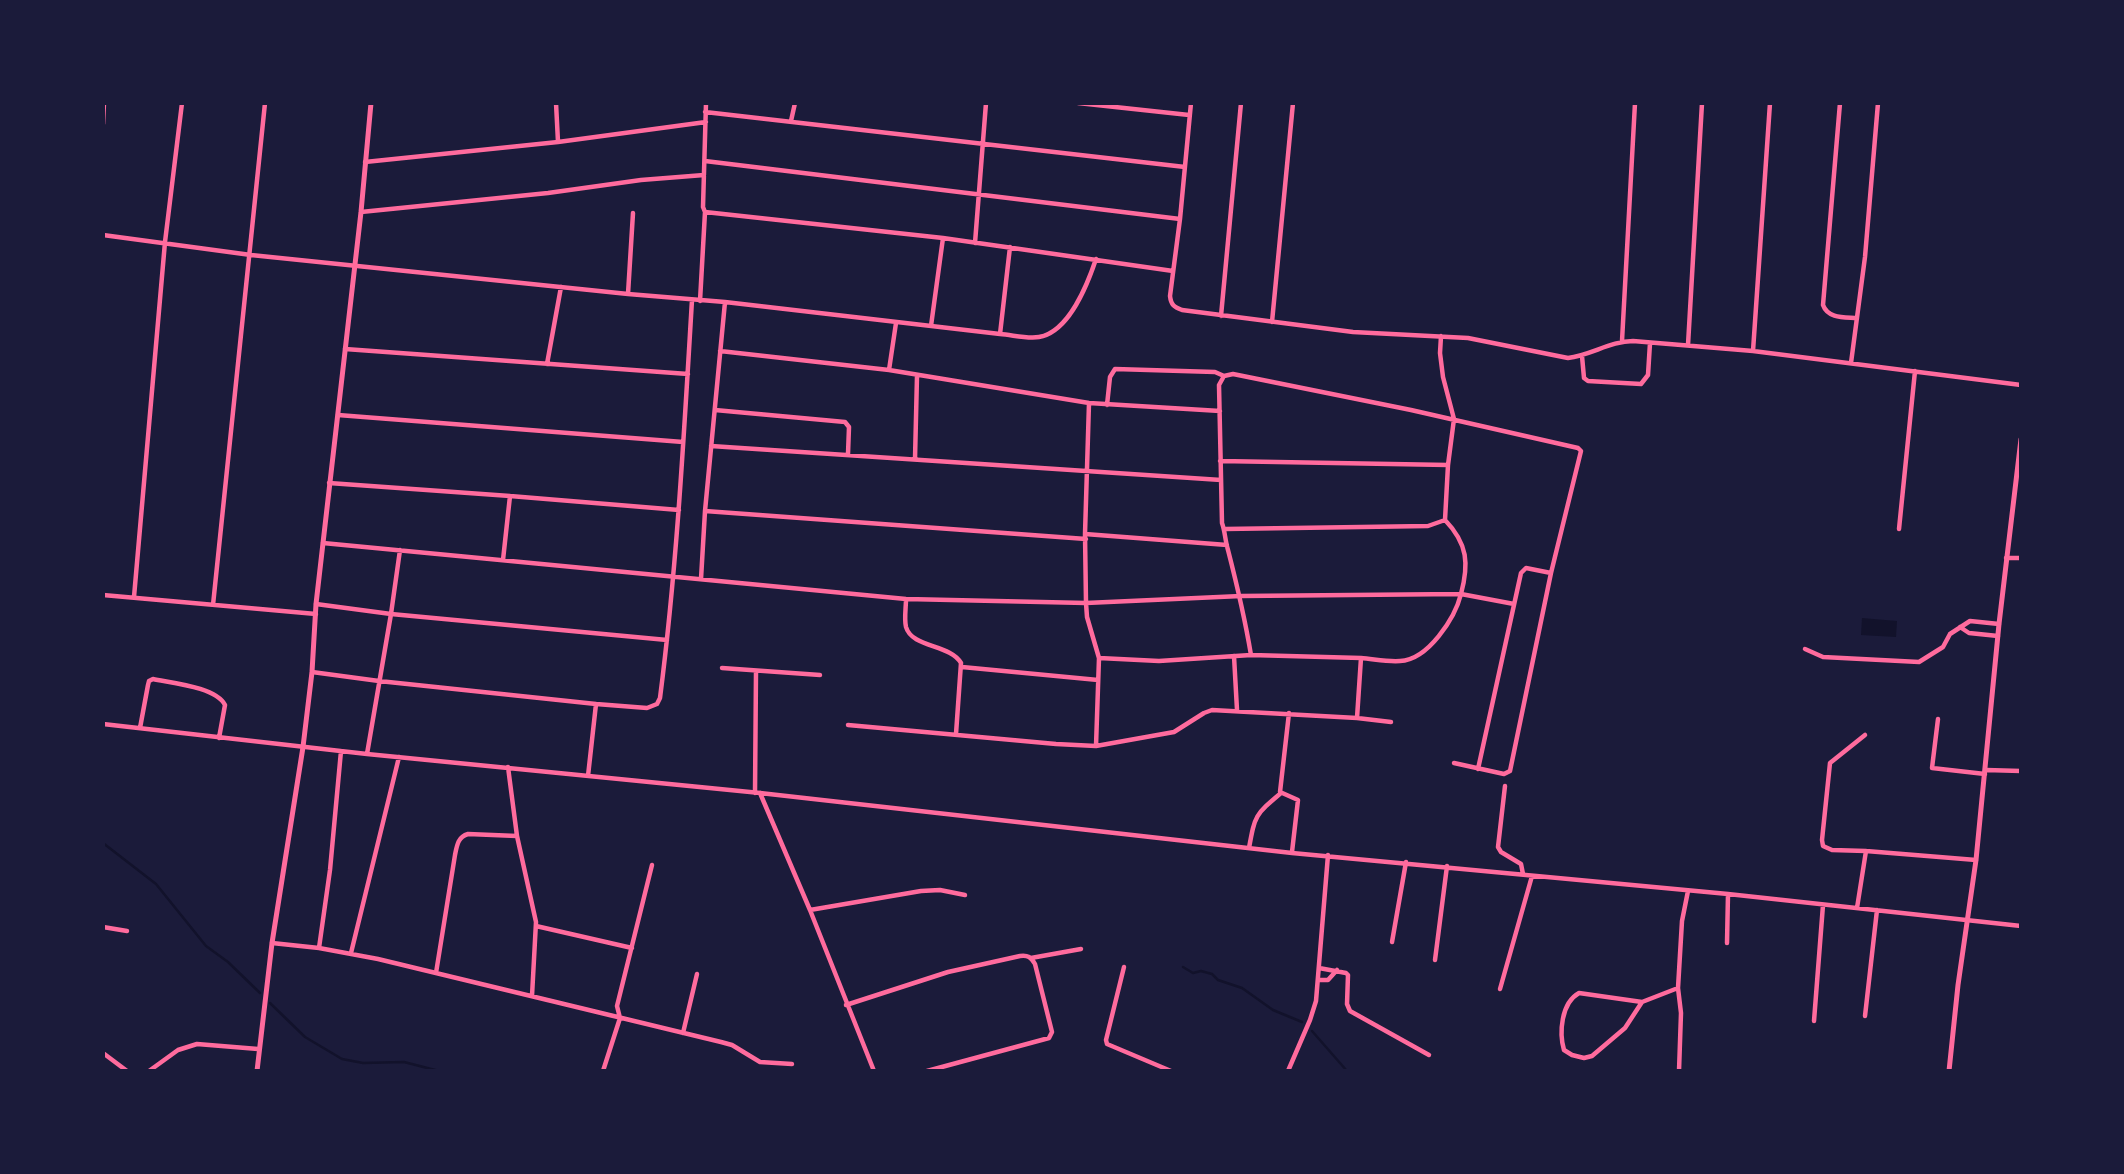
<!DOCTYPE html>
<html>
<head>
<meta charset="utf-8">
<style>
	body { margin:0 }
	#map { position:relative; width:2124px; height:1174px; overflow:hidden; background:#1b1b3a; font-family:"Space Grotesk",sans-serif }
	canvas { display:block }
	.frame { position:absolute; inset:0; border:105px solid #1b1b3a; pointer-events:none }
</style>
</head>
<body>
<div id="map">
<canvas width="2124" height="1174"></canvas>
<div class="frame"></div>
</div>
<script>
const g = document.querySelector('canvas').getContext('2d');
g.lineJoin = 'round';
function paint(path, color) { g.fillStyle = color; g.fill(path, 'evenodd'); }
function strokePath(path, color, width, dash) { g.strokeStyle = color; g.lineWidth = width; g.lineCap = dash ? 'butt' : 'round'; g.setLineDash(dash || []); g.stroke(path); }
const water = new Path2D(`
	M 1862,618 L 1897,621 L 1896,637 L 1861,635 Z`);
const stream = new Path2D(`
	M 103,843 L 156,884 L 206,946 L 228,962 L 260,993
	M 1183,967 L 1193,973 L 1201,971 L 1212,974 L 1218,980 L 1242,988 L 1273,1010 L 1302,1022
	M 270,1003 L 305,1037 L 342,1059 L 363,1063 L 404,1062 L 439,1071
	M 1312,1031 L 1347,1071`);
const minor = new Path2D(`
	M 556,103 L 558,142
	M 1078,103 L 1189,115
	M 1191,103 L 1180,219 L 1170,296 C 1171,305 1174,307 1182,310 L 1353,332 L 1468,338 L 1568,358 C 1591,355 1611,341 1633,341 L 1753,351 L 2021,385
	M 1840,103 L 1823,305 C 1828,319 1845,317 1857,318
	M 705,112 L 1185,167
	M 791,121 L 795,103
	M 103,124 L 104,103
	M 705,161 L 1180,219
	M 365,162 L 558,142 L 706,122
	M 361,212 L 548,193 L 641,180 L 704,175
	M 705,212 L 943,238 L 1173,271
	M 103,235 L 251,255 L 628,294 L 725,302 L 1000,334 C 1013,335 1027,339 1039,337 C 1069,332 1088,283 1096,259
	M 975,243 L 986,103
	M 628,294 L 633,213
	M 700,301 L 705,212 L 703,207 L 706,103
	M 1221,316 L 1241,103
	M 1272,322 L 1293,103
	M 931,326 L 943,238
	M 1000,334 L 1010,247
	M 1622,341 L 1635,103
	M 1688,345 L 1702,103
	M 345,349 L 688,374
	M 720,351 L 889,370 L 1089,403 L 1220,411
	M 1753,351 L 1770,103
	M 1582,356 L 1584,378 L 1588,381 L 1641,384 L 1648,375 L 1650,343
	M 1851,363 L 1865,257 L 1878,103
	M 547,364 L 561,287
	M 889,370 L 896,323
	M 1089,403 L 1085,534 L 1086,603 L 1087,617 L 1099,658 L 1096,746
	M 1107,405 L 1110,377 L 1115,369 L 1215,372 L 1224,376
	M 715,410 L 845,422 L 849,427 L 848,454
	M 338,415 L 683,442
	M 711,446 L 1221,480
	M 915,459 L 917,376
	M 1220,461 L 1448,465
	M 329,483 L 510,496 L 679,510
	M 705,511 L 1086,539
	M 1225,529 L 1428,526 L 1445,520
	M 1899,529 L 1915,371
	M 1085,534 L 1227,545
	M 323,543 L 906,599 L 1086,603 L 1241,596 L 1461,594 C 1469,564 1468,544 1445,520 L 1448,465 L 1454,419 L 1443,377 L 1440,353 L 1441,336
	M 2006,558 L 2021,558
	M 503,560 L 510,496
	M 701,579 L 705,511 L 725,302
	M 103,595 L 316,614
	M 134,597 L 165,242 L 182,103
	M 906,599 C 906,608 904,619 906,627 C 912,648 950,644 961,663 L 956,734
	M 316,604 L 391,614 L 667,640
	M 213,605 L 265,103
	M 1960,627 L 1969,633 L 1998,636
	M 1805,649 L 1823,657 L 1919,662 L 1943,647 L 1950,634 L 1970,621 L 1999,624
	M 1251,655 C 1245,619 1237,585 1228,550 C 1225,540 1225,531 1222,523 L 1219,385 L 1224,376 L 1233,374 L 1411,410 L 1578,448 L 1581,451 L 1551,573 L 1510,771 L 1504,774 L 1454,763
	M 1234,656 L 1237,710
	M 1099,658 L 1159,661 L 1251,655 L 1361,658
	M 962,667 L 1098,680
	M 722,668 L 820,675
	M 312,672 L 379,681 L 596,704 L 647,708 L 657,704 L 660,698 C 677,566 684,433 692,300
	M 1289,713 L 1280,792 L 1298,800 L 1292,852
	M 1357,718 L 1391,722
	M 1938,719 L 1932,768 L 1985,774
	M 103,724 L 367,754 L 760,793 L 1292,853 L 1728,894 L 2021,926
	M 848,725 L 1056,744 L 1096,746 L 1174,732 L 1204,713 L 1212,710 L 1357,718 L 1361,658 C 1374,659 1387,662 1400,661 C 1428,660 1455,618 1461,594 L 1514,604
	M 140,728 L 148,685 L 149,681 L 153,679 C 172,683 216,687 225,705 L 219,738
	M 1865,735 L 1830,763 L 1822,840 L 1823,846 L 1832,850 L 1866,851 L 1976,860
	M 367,754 L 391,614 L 400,550
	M 508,767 L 517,836 L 536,922 L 532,996
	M 1478,769 L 1521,573 L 1526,568 L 1551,573
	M 1986,770 L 2021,771
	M 588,776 L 596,704
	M 1505,786 L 1498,847 L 1501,852 L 1521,864 L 1523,874
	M 755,793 L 756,671
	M 760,793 L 810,910 L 874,1071
	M 1249,848 C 1255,815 1255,815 1281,793
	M 1857,908 L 1866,851
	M 810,910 L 921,891 L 940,890 L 965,895
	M 536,926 L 632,948
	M 103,927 L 127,931
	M 1392,942 L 1406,862
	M 272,943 L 319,948 L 378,959 L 721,1042 L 732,1045 L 760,1062 L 792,1064
	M 1727,943 L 1728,894
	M 319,948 L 330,870 L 341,751
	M 351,953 L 399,757
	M 1031,958 L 1081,949
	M 1435,960 L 1447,866
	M 1124,967 L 1106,1040 L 1107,1044 L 1171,1071
	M 1319,968 L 1346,973 L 1348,975 L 1347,1004 L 1350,1011 L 1429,1055
	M 436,973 L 455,855 C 457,845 458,837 468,834 L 517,836
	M 1318,980 L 1328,980 L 1337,970
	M 1500,989 L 1532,876
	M 1642,1002 L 1625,1028 L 1592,1056 L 1584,1058 L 1572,1055 L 1564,1050 C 1559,1033 1561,1003 1579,993 L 1642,1002 L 1678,988
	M 846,1005 L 948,972 L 1020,956 C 1028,955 1031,957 1035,964 L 1052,1032 L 1049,1038 L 927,1071
	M 1865,1016 L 1877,910
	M 1814,1021 L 1823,905
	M 683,1033 L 697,974
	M 103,1053 L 127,1071
	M 149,1071 L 178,1050 L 197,1044 L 258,1049
	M 603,1071 L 620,1018 L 617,1006 L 652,865
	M 1288,1071 L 1310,1020 L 1316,1001 L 1328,855
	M 1679,1071 L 1681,1013 L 1678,988 L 1682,921 L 1688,891`);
const tertiary = new Path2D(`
	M 257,1071 L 272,943 L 303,747 L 312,672 L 316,604 L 361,212 L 371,103
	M 1949,1071 L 1958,985 L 1976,860 L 1999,624 L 2021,439`);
paint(water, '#12122b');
strokePath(stream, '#12122b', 2.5);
strokePath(minor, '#ff6b9d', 4.5);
strokePath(tertiary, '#ff6b9d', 5);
</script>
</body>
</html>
